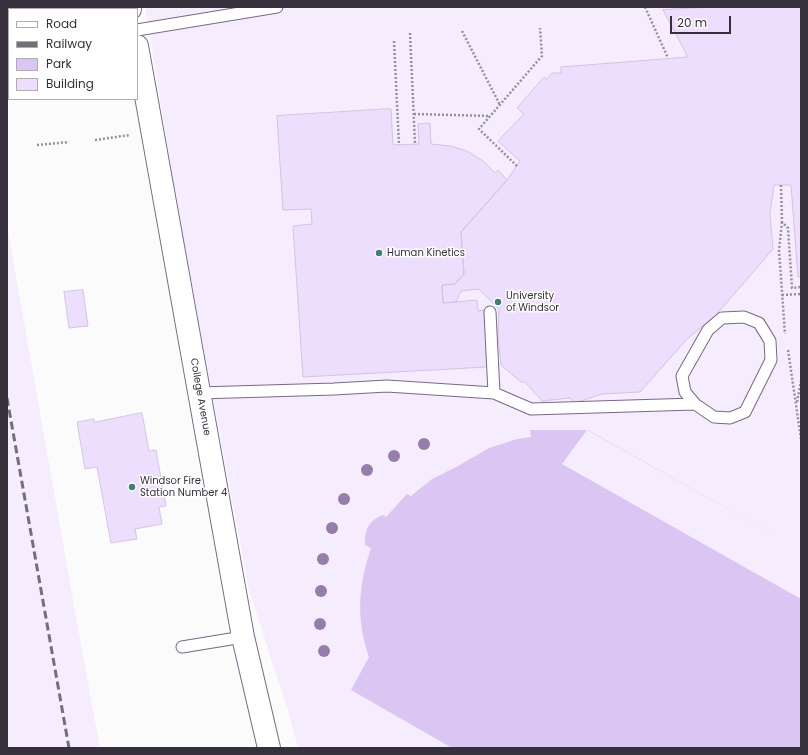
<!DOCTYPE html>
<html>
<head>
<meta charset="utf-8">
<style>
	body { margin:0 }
	#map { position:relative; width:808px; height:755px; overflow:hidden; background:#fbfbfb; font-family:Poppins,sans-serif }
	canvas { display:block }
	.frame { position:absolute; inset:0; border:8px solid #36303d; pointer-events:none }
	.legend { position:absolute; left:8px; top:8px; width:130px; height:92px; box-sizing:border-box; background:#fff; border:1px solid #afacb1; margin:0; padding:5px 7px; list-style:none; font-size:12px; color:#36303d }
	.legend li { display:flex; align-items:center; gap:8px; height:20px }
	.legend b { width:20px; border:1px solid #afacb1 }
	.scale { position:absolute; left:670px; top:16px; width:61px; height:18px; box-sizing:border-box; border:2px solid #36303d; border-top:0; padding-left:5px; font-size:12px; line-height:14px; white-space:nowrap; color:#36303d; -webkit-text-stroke:3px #fff; paint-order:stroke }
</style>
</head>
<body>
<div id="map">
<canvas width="808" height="755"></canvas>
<div class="frame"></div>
<ul class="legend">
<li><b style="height:5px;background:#fff"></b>Road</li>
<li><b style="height:5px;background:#736f77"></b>Railway</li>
<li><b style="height:11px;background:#dbc6f3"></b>Park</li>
<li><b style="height:11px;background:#ecdefc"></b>Building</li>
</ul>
<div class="scale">20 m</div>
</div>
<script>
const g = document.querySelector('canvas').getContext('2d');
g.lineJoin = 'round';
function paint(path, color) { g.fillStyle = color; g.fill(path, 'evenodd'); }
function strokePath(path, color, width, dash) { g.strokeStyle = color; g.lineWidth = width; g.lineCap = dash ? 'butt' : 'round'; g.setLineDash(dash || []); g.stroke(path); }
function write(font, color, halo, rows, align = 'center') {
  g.font = font + ' Poppins,sans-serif'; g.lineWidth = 3; g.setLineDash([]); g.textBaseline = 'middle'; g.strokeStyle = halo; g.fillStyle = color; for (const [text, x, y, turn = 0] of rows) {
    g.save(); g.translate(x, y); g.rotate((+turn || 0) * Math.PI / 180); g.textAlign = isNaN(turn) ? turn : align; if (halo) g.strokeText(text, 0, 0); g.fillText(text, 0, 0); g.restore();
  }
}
const built = new Path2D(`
	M 145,7 L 801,7 L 801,748 L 298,748 L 289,714 L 249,590 L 181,227 Z
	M 7,225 L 78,628 L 100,748 L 7,748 Z`);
const green = new Path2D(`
	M 530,430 L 588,430 L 801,550 L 587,430 L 562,464 L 801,599 L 801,748 L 452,748 L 351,690 L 369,657 C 356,619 358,586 371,548 L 365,545 C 364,530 369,520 383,515 L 386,517 L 407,494 L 411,496 L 432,479 L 458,466 L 489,448 L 517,439 L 531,437 Z`);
const building = new Path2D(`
	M 713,7 L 801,7 L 801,277 L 798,277 L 791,185 L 774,185 L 770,213 L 773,249 L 716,315 L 687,339 L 640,392 L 602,394 L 575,403 L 570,398 L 542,401 L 525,382 L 521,382 L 501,365 L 498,335 L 499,309 L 479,289 L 461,291 L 456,302 L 443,303 L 442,285 L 455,284 L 464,274 L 461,232 L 507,180 L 520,161 L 498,141 L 524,114 L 517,108 L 544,77 L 547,79 L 552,73 L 561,73 L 561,67 L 688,57 L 663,10 Z
	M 391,109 L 393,145 L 419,144 L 418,124 L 430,123 L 431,144 L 450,146 L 467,151 L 483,161 L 495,173 L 498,170 L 507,180 L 461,232 L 464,274 L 455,284 L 442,285 L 443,303 L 477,300 L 478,311 L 484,310 L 487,367 L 303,377 L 293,226 L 312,224 L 311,209 L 283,210 L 277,116 Z
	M 83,290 L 88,326 L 69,328 L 64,292 Z
	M 142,413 L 149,451 L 156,450 L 166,506 L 159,507 L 162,524 L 135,529 L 137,539 L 111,543 L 97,467 L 85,469 L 77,422 L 94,419 L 94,422 Z`);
const path = new Path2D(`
	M 645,7 L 668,58
	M 462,31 L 500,105
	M 410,33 L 415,144
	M 394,41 L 399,145
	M 414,114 L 490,116
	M 95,140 L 130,135
	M 37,145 L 69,142
	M 517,166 L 479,129 L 542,56 L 540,28
	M 781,185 L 782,222 L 788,228 L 792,288 L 801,287
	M 782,222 L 779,250 L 785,334
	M 782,295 L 801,294
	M 788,350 L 801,439
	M 797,402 L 801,381`);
const lane = new Path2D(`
	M 137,30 L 277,7
	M 490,312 L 494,393
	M 744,317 L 759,323 L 770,341 L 771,360 L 745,412 L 730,418 L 714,417 L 695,404 L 685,392 L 682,376 L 708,330 L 722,318 Z
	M 199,393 L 334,389 L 387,386 L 494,393 L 531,409 L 695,404
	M 182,647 L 243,637`);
const secondary = new Path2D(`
	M 130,7 L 130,9
	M 137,46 L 243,637 L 269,748`);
const rail = new Path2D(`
	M 7,398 L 69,748`);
const trees = [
	[424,444],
	[394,456],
	[367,470],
	[344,499],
	[332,528],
	[323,559],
	[321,591],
	[320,624],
	[324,651]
];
const markers = [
	[379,253,4,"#3e8277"],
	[498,302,4,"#3e8277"],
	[132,487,4,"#3e8277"]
];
const poiNames = [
	["Human Kinetics",387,253],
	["University",506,296],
	["of Windsor",506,308],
	["Windsor Fire",140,481],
	["Station Number 4",140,493]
];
const streetNames = [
	["College Avenue",200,397,80]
];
paint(built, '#f5edfe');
paint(green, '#dbc6f3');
paint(building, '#ecdefc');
strokePath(building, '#d3c4e5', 1);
strokePath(lane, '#776987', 13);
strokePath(secondary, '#776987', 24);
strokePath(path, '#949198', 2.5, [2, 2]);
strokePath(lane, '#fff', 11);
strokePath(secondary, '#fff', 22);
strokePath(rail, '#736f77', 3, [8, 4]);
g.fillStyle = '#977daa';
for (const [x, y] of trees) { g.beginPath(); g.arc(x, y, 6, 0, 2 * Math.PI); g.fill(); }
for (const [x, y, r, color] of markers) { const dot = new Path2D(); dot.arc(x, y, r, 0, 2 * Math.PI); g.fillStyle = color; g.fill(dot); strokePath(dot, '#fff', 1.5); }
write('10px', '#36303d', '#fff', poiNames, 'left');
write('10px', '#36303d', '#fff', streetNames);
</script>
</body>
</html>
